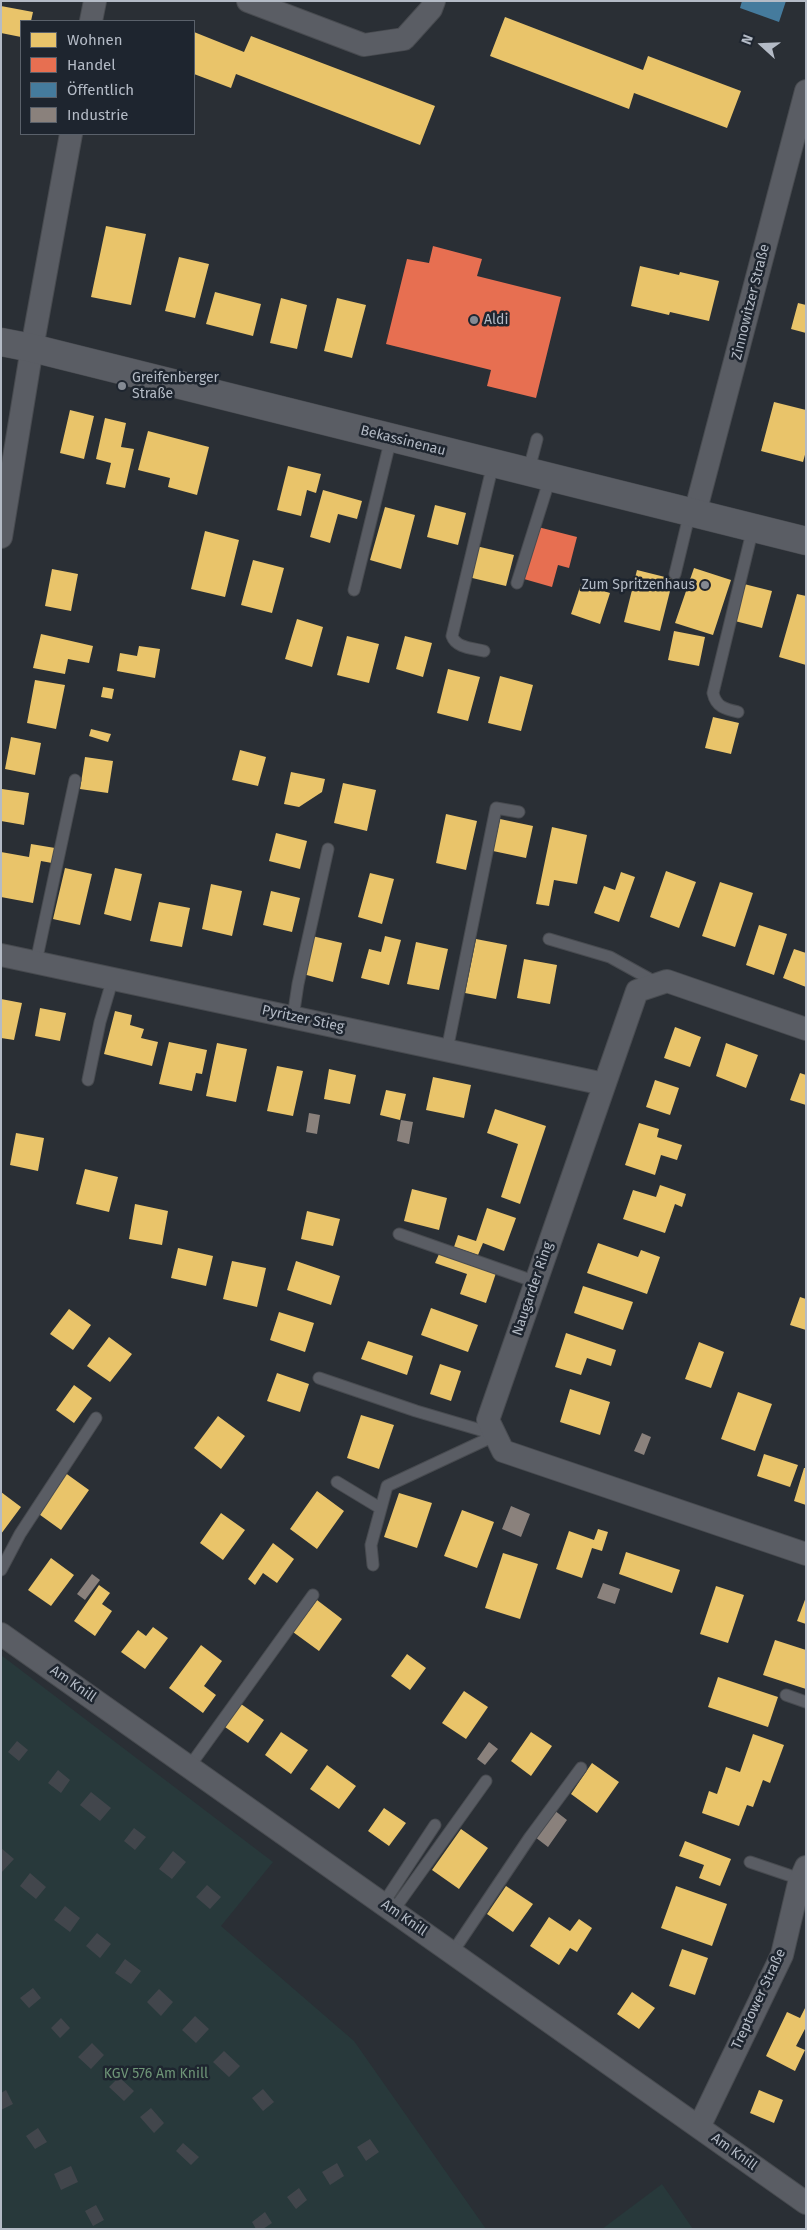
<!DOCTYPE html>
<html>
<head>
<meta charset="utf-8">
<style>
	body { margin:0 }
	#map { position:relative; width:807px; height:2230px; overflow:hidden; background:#2a2f35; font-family:"Fira Sans",sans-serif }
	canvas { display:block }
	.frame { position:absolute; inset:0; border:2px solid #b4bbc6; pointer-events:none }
	.legend { position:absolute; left:20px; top:20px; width:175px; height:115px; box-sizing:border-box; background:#1e252f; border:1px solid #5a616b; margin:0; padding:6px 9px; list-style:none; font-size:15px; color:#b4bbc6 }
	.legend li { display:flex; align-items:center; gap:10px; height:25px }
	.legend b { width:25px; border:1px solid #5a616b }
	.north { position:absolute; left:737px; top:20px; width:50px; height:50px; -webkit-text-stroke:4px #1e252f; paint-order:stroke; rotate:290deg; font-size:14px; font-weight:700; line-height:20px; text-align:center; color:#b4bbc6 }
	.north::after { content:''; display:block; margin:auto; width:18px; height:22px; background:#b4bbc6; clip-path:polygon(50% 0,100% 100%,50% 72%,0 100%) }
</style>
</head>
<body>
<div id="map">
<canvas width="807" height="2230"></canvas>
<div class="frame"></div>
<ul class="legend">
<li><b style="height:14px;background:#e9c46a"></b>Wohnen</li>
<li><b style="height:14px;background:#e76f51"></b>Handel</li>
<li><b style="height:14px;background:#457b9d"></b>Öffentlich</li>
<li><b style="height:14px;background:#8a817c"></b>Industrie</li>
</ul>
<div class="north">N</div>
</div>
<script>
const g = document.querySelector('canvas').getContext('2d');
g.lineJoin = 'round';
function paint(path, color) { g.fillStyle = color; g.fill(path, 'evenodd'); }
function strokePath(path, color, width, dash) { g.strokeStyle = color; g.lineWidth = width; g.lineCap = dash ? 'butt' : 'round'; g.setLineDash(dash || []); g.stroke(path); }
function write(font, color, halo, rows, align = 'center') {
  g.font = font + ' "Fira Sans",sans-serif'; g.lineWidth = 5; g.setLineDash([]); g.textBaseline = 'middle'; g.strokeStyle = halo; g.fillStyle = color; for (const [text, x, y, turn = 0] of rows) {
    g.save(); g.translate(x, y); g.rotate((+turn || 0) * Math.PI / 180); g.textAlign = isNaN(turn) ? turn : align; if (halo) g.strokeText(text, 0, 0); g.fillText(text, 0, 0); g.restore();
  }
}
const green = new Path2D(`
	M 1,1655 L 273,1862 L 221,1926 L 354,2041 L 486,2229 L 1,2229 Z
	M 662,2184 L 693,2229 L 602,2229 Z`);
const homes = new Path2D(`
	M 1,6 L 33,12 L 31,21 L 21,21 L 21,37 L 1,33 Z
	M 505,17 L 643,70 L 648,56 L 741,91 L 727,128 L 634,93 L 629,109 L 490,56 Z
	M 194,32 L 244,52 L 251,36 L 435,106 L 420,145 L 236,74 L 231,88 L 194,74 Z
	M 106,226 L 146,234 L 131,305 L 91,297 Z
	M 179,257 L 209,264 L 195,318 L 165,311 Z
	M 640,266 L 679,275 L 680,272 L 719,281 L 709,321 L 670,312 L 669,315 L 631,306 Z
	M 215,292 L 261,304 L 253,336 L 206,324 Z
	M 281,298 L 307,305 L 297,349 L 270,343 Z
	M 337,298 L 366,305 L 352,358 L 324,351 Z
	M 798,303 L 806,305 L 806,333 L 791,329 Z
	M 774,402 L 806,410 L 806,451 L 803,462 L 761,451 Z
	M 70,410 L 94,416 L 84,459 L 60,453 Z
	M 105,418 L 126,423 L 121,447 L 134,449 L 125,488 L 106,484 L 111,463 L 96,459 Z
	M 148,431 L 209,447 L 197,495 L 168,487 L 170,478 L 138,470 Z
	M 288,466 L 321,474 L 316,493 L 307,490 L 301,516 L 277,510 Z
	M 323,490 L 362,501 L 357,519 L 338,514 L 330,543 L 310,537 Z
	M 435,505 L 466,513 L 458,545 L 427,537 Z
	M 385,507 L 415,515 L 401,569 L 370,560 Z
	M 205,531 L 239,540 L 225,597 L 191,589 Z
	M 476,546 L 514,555 L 506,586 L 468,577 Z
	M 253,560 L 284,568 L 272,613 L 241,605 Z
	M 694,568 L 731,580 L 713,635 L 675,623 Z
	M 52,569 L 78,574 L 71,611 L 45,606 Z
	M 637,570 L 673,579 L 660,631 L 624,622 Z
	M 581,584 L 610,593 L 600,624 L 571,614 Z
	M 744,584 L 772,591 L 762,628 L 735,621 Z
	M 797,594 L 806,596 L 806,665 L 779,657 Z
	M 297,619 L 323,627 L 312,667 L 285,659 Z
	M 674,631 L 705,637 L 699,666 L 668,660 Z
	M 41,634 L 93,646 L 89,663 L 68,659 L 65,674 L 33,668 Z
	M 347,636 L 379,644 L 369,683 L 337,675 Z
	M 405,636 L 432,643 L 423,677 L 396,669 Z
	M 139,646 L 160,649 L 155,678 L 117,671 L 120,653 L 137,656 Z
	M 448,669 L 480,677 L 468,721 L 437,713 Z
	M 500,676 L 533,685 L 521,731 L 488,723 Z
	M 35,680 L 65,685 L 56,729 L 27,723 Z
	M 103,687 L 114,689 L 112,699 L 101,697 Z
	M 713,717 L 739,723 L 731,754 L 705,748 Z
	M 91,729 L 111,734 L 108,742 L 89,736 Z
	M 11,737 L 41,743 L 35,775 L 5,769 Z
	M 240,750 L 266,757 L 258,786 L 232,780 Z
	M 85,757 L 113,761 L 108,793 L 80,789 Z
	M 291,772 L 325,779 L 322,792 L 299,807 L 284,804 Z
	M 343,783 L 376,790 L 367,831 L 334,823 Z
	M 2,789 L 29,793 L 24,825 L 1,821 Z
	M 446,814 L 477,821 L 466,870 L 436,863 Z
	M 500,819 L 533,826 L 526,858 L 493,851 Z
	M 552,827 L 587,835 L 577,884 L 554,880 L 549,906 L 536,904 Z
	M 276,833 L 307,841 L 300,869 L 269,861 Z
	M 31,844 L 55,848 L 52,863 L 41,861 L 33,903 L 1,897 L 1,852 L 29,857 Z
	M 65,868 L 92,874 L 80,925 L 53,919 Z
	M 115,868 L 142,874 L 131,921 L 104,914 Z
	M 666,871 L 696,882 L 679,928 L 650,917 Z
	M 621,872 L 635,877 L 619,922 L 594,913 L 604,886 L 615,890 Z
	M 370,873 L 394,879 L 382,924 L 358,917 Z
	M 720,882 L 753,893 L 735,947 L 702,936 Z
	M 211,884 L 242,891 L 232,936 L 202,929 Z
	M 271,891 L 300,898 L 292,932 L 263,925 Z
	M 159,902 L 190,908 L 182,947 L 150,941 Z
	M 759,925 L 787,934 L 774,975 L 746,965 Z
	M 312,936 L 342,943 L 333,982 L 303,974 Z
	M 385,936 L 401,940 L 389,985 L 361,978 L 369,949 L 381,952 Z
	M 476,939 L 507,945 L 496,999 L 465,993 Z
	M 416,942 L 448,949 L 439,990 L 407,984 Z
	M 794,949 L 806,953 L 806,987 L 783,978 Z
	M 524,959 L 557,965 L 550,1004 L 517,998 Z
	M 1,999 L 22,1003 L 14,1040 L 1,1038 Z
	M 40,1008 L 66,1013 L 60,1041 L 35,1036 Z
	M 115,1011 L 132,1015 L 130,1025 L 144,1029 L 141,1038 L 158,1042 L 152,1066 L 104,1054 Z
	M 675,1027 L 701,1037 L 690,1067 L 664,1058 Z
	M 169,1042 L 207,1050 L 202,1074 L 196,1073 L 192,1091 L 159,1084 Z
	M 217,1043 L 247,1049 L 236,1102 L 206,1096 Z
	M 726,1043 L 758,1055 L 746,1088 L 716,1076 Z
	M 277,1066 L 303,1071 L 293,1116 L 267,1111 Z
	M 329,1069 L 356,1075 L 350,1104 L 324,1099 Z
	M 800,1073 L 806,1075 L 806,1105 L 790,1100 Z
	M 433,1077 L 471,1085 L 464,1118 L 426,1110 Z
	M 655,1080 L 679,1088 L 670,1115 L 646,1107 Z
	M 386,1090 L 406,1094 L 400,1120 L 380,1115 Z
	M 495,1109 L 546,1126 L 520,1204 L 501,1197 L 518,1144 L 487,1133 Z
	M 639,1123 L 659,1129 L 657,1137 L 682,1145 L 677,1160 L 661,1155 L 655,1175 L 625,1165 Z
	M 16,1133 L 44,1138 L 38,1171 L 10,1165 Z
	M 85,1169 L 118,1177 L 109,1212 L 76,1204 Z
	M 660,1185 L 686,1194 L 682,1207 L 675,1204 L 665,1233 L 623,1219 L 633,1190 L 656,1197 Z
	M 412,1189 L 447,1198 L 439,1230 L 404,1221 Z
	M 135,1204 L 168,1211 L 162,1245 L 129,1239 Z
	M 487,1208 L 516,1218 L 504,1251 L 483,1243 L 478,1255 L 454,1247 L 458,1235 L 476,1241 Z
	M 307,1211 L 340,1219 L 333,1246 L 301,1239 Z
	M 598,1243 L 638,1257 L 641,1250 L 660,1257 L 647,1294 L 587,1273 Z
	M 178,1248 L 213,1256 L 206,1286 L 171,1278 Z
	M 439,1254 L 496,1273 L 486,1303 L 460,1294 L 467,1274 L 435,1263 Z
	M 232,1261 L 266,1268 L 257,1307 L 223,1299 Z
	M 296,1261 L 340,1276 L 331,1305 L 287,1290 Z
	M 583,1286 L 633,1302 L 623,1330 L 574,1313 Z
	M 800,1297 L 806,1299 L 806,1330 L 790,1325 Z
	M 431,1308 L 478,1325 L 468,1352 L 421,1335 Z
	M 69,1309 L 91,1325 L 73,1350 L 50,1334 Z
	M 279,1312 L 314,1323 L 305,1352 L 270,1340 Z
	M 566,1333 L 616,1350 L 611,1366 L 587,1358 L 581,1375 L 555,1367 Z
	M 109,1337 L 132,1354 L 110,1382 L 87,1366 Z
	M 368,1341 L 413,1356 L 407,1375 L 361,1359 Z
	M 699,1342 L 724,1352 L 711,1388 L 685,1379 Z
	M 440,1364 L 461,1371 L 451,1401 L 430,1394 Z
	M 277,1373 L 309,1384 L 300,1412 L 267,1401 Z
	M 74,1385 L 92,1398 L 74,1423 L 56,1410 Z
	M 570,1389 L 610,1402 L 600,1435 L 560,1422 Z
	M 738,1392 L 772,1404 L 755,1451 L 721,1439 Z
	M 361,1415 L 394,1425 L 379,1469 L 347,1458 Z
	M 218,1416 L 245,1436 L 221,1469 L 194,1448 Z
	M 764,1454 L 798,1465 L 790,1487 L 757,1476 Z
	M 804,1468 L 806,1468 L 806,1505 L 794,1501 Z
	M 64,1472 L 89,1490 L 61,1530 L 36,1512 Z
	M 317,1491 L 344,1511 L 317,1549 L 290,1529 Z
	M 1,1492 L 21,1507 L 1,1534 Z
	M 399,1493 L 432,1503 L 417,1548 L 384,1537 Z
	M 462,1510 L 494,1522 L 477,1568 L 444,1556 Z
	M 221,1513 L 245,1530 L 223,1560 L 200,1543 Z
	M 598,1529 L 608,1532 L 602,1551 L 592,1548 L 582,1578 L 556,1569 L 569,1531 L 594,1540 Z
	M 273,1543 L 294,1559 L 277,1583 L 263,1573 L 255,1585 L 248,1579 Z
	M 626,1552 L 680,1570 L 672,1593 L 619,1574 Z
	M 503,1553 L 538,1564 L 520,1619 L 485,1608 Z
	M 51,1558 L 74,1575 L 51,1606 L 28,1590 Z
	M 99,1585 L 110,1593 L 102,1604 L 112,1611 L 95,1636 L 74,1621 Z
	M 716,1586 L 744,1595 L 728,1643 L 700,1634 Z
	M 806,1597 L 806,1624 L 797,1621 Z
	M 317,1600 L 342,1619 L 319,1651 L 293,1632 Z
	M 153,1627 L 168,1638 L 145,1669 L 121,1652 L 138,1630 L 146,1636 Z
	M 775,1640 L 806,1650 L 806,1689 L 763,1675 Z
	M 201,1645 L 222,1661 L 204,1686 L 216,1695 L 203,1713 L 169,1688 Z
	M 407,1654 L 426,1668 L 410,1690 L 391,1676 Z
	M 718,1677 L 778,1697 L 768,1727 L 708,1707 Z
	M 464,1691 L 488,1707 L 466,1739 L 442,1723 Z
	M 241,1704 L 264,1720 L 248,1743 L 225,1727 Z
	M 281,1732 L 308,1750 L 291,1774 L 265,1755 Z
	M 531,1732 L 552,1746 L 531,1776 L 511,1761 Z
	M 753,1734 L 784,1745 L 770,1783 L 763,1780 L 753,1807 L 747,1805 L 739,1826 L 702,1813 L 709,1791 L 717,1794 L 726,1767 L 740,1772 Z
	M 592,1763 L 619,1782 L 597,1813 L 571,1794 Z
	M 327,1765 L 356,1786 L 339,1809 L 310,1789 Z
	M 384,1808 L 406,1823 L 389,1846 L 368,1831 Z
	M 461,1829 L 488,1848 L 459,1889 L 432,1870 Z
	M 685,1841 L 731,1859 L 720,1886 L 699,1878 L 704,1865 L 679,1856 Z
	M 506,1886 L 533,1904 L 513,1932 L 487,1914 Z
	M 676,1886 L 727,1904 L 712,1946 L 661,1928 Z
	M 549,1917 L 570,1931 L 579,1919 L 592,1928 L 577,1952 L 570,1948 L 559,1965 L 530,1946 Z
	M 682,1949 L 708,1958 L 695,1995 L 669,1986 Z
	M 632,1992 L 655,2008 L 639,2029 L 617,2014 Z
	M 806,2006 L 806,2027 L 796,2046 L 805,2050 L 795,2071 L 766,2056 L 787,2012 L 800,2018 Z
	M 759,2090 L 783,2100 L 774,2123 L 750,2113 Z`);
const shops = new Path2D(`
	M 433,246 L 482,259 L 477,276 L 561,297 L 536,398 L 487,386 L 491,370 L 386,344 L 407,259 L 429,263 Z
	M 538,527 L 577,537 L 569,568 L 558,565 L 552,587 L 524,579 Z`);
const public = new Path2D(`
	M 742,1 L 786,1 L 779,22 L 740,8 Z`);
const industry = new Path2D(`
	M 309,1113 L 320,1115 L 317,1134 L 306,1132 Z
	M 401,1120 L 413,1122 L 409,1144 L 397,1141 Z
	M 642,1433 L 651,1437 L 644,1455 L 634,1451 Z
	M 511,1506 L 530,1514 L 521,1537 L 502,1529 Z
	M 92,1574 L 100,1580 L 85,1600 L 77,1594 Z
	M 603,1583 L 620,1589 L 615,1604 L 597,1598 Z
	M 489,1742 L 498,1749 L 485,1765 L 477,1759 Z
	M 554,1810 L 567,1820 L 548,1847 L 535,1837 Z`);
const building = new Path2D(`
	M 17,1741 L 28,1750 L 19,1761 L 8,1752 Z
	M 58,1770 L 70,1780 L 61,1793 L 48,1783 Z
	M 91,1792 L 111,1808 L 100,1821 L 80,1805 Z
	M 134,1828 L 146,1837 L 135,1850 L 124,1841 Z
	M 1,1848 L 14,1859 L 1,1873 Z
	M 173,1851 L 186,1862 L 172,1879 L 159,1869 Z
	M 30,1873 L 46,1887 L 36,1899 L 20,1886 Z
	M 207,1885 L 221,1897 L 210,1909 L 196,1897 Z
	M 65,1906 L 80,1918 L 70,1932 L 54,1920 Z
	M 97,1933 L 111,1944 L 100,1958 L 86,1946 Z
	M 125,1959 L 141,1971 L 131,1984 L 115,1973 Z
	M 33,1988 L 41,1998 L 29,2008 L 20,1998 Z
	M 159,1989 L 173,2002 L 161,2016 L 147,2002 Z
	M 195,2016 L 209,2029 L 196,2043 L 182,2030 Z
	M 61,2018 L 70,2028 L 60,2038 L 51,2028 Z
	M 92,2043 L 104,2055 L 91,2069 L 78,2057 Z
	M 224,2051 L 240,2066 L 229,2077 L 213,2062 Z
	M 119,2077 L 134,2091 L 124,2101 L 109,2087 Z
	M 263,2089 L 274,2102 L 263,2111 L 252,2098 Z
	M 6,2090 L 13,2104 L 1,2110 L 1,2093 Z
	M 151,2108 L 164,2123 L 154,2133 L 140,2117 Z
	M 38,2128 L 47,2142 L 35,2149 L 26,2136 Z
	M 370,2139 L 379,2152 L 366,2161 L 357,2147 Z
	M 183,2143 L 199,2157 L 191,2165 L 176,2151 Z
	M 337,2163 L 344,2176 L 330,2185 L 322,2172 Z
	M 71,2166 L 78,2182 L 61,2190 L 54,2174 Z
	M 299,2188 L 307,2200 L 296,2209 L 287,2197 Z
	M 96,2205 L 104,2220 L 93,2226 L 85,2211 Z
	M 265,2212 L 272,2223 L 263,2229 L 256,2229 L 252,2222 Z`);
const service = new Path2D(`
	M 528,473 L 537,439
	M 675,574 L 690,512
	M 517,583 L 550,478
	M 354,590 L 391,438
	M 484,651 C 473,648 456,648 452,636 L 493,464
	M 738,712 C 725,709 716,707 713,693 L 753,528
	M 549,939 L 610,957 L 657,983
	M 36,962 L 75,780
	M 293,1017 L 298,984 L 328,849
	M 447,1050 L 496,808 L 519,812
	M 88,1080 L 100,1022 L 113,978
	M 399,1234 L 536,1282
	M 319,1378 L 416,1411 L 494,1434
	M 337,1482 L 380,1508
	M 373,1565 L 371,1545 L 387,1486 L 496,1435
	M 1,1570 L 20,1534 L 96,1418
	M 786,1695 L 806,1702
	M 189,1767 L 313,1595
	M 750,1862 L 800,1879
	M 383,1904 L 435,1825
	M 393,1911 L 486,1781
	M 452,1953 L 530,1837 L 581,1768`);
const minor = new Path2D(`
	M 248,1 L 364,45 L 404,39 L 431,9 L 434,1
	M 91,21 L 95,1
	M 695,513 L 806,91
	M 1,537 L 32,348 L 71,134
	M 1,955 L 604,1084
	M 806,1029 L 667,981 L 637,991 L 488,1420 L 503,1451 L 806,1554
	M 1,1634 L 806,2203
	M 699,2127 L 782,1955 L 799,1883 L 806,1867`);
const tertiary = new Path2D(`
	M 1,342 L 32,348 L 806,541`);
const markers = [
	[474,320,5,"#848a93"],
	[122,386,5,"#848a93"],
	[705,585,5,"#848a93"]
];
const streetNames = [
	["Zinnowitzer Straße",751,302,-76],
	["Bekassinenau",403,441,14],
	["Pyritzer Stieg",303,1019,12],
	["Naugarder Ring",533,1289,-71],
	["Am Knill",73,1684,35],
	["Am Knill",404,1918,35],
	["Treptower Straße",759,1999,-65],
	["Am Knill",734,2152,36]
];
const poiNames = [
	["Aldi",484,320],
	["Greifenberger",132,378],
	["Straße",132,394],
	["Zum Spritzenhaus",695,585,"right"]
];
const parkNames = [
	["KGV 576 Am Knill",156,2074]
];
paint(green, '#28393b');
paint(homes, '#e9c46a');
paint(shops, '#e76f51');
paint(public, '#457b9d');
paint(industry, '#8a817c');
paint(building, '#42464c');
strokePath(service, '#484b50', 13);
strokePath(minor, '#484b50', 24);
strokePath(tertiary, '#484b50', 29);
strokePath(service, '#5a5d64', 11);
strokePath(minor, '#5a5d64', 22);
strokePath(tertiary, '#5a5d64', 28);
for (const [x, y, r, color] of markers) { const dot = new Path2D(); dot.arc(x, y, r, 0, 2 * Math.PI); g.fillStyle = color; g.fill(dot); strokePath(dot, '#1e252f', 2); }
write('14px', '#b4bbc6', '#1e252f', streetNames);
write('14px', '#b4bbc6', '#1e252f', poiNames, 'left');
write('14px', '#6e9577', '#1e252f', parkNames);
</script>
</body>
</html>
